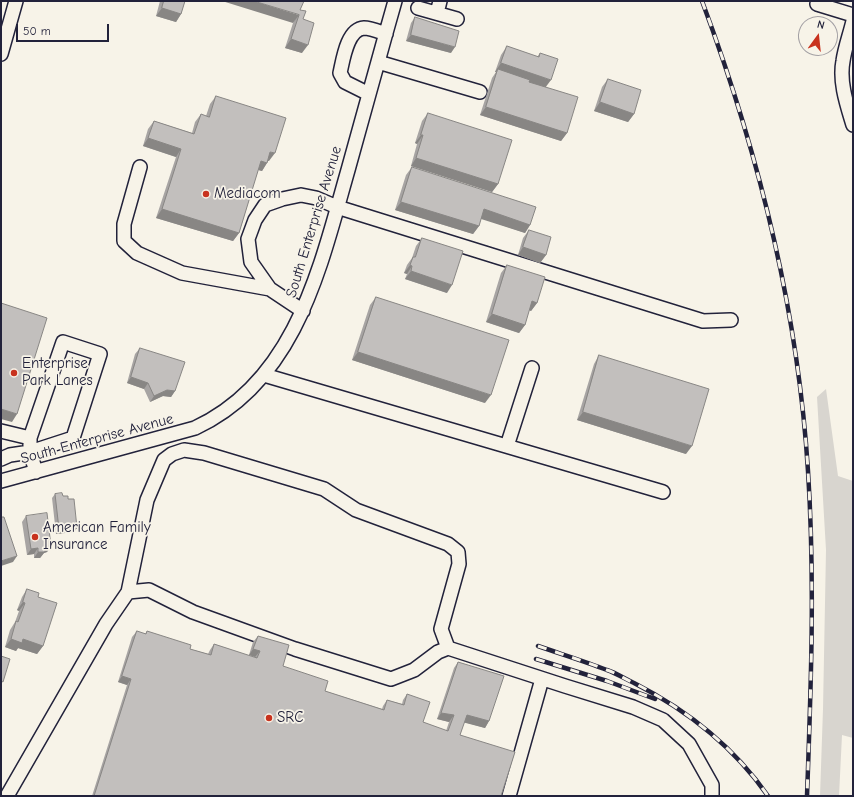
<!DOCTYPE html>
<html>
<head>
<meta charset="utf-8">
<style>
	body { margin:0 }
	#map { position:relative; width:854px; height:797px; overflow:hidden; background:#f7f3e8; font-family:"Comic Neue",sans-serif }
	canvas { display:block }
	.frame { position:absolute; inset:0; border:2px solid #22223b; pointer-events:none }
	.north { position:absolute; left:798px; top:16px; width:40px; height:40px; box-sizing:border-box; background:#f7f3e8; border:1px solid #a29fa3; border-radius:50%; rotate:15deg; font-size:11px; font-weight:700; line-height:16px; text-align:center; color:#22223b }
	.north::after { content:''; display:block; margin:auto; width:14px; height:18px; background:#c8321e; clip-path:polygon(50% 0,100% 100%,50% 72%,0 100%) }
	.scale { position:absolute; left:16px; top:24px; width:93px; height:18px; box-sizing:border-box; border:2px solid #22223b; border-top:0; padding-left:5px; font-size:12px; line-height:14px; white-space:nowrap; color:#22223b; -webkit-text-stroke:3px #f7f3e8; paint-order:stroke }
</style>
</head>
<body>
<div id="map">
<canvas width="854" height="797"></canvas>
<div class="frame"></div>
<div class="north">N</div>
<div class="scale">50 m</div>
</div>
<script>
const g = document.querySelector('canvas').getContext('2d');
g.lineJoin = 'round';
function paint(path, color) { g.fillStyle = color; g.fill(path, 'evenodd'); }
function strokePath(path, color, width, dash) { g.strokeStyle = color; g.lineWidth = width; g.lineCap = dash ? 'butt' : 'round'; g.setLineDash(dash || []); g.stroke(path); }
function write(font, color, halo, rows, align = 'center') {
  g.font = font + ' "Comic Neue",sans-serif'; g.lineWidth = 3.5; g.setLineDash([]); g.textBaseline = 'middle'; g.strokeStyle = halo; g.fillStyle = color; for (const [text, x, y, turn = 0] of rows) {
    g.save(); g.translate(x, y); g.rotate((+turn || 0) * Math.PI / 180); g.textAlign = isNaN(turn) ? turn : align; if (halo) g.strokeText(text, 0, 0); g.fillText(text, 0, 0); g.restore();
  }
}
const green = new Path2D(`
	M 826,389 L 838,476 L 853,481 L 853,738 L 842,735 L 839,796 L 820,796 L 823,709 L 826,550 L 817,397 Z`);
const minor = new Path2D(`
	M 817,4 L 853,15
	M 418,8 L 457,19
	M 437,13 L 440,1
	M 853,21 C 850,34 845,47 843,61 C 839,82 847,105 853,125
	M 1,54 L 16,1
	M 378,62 L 480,92
	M 369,94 L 345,82 L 340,73 C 343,60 347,29 364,28 C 371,28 380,32 386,34
	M 140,167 L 124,224 L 124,241 L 137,253 L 182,273 L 270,289
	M 303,311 L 270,289 L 251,262 L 248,239 L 255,220 L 265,205 L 282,199 L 301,195 L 316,198 L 337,207 L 703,321 L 731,320
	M 63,342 L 100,354 L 73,438 L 30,452 L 30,438 Z
	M 264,375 L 663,492
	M 1,431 L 30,438
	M 507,446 L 532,368
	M 1,459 L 10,455 L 30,452 L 36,472
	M 1,481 L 195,428 C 296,381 320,268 348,170 C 364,113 379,57 395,1
	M 128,592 L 147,500 L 164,460 L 172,454 L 184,450 L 204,453 L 324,489 L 356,510 L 448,544 L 458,552 L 459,564 L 441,629 L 448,648
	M 7,796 L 106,624 L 128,592 L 149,590 L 193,612 L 295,649 L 391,679 L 414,670 L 438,652 L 448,648 L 565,686 L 633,707 L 663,720 L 689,744 L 712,785 L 712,796
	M 509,796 L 542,679`);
const rail = new Path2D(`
	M 702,1 C 758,151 798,311 808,471 C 815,579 811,688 807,796
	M 538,646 C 561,654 584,661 607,670 C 616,673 625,679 634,683 C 687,710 734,747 768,796
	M 536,659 L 607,681 L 655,699`);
const wall = new Path2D(`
	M 160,1 L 185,1 L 181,14 L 176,22 L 156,16 Z
	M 300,10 L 303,19 L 302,53 L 285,48 L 293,23 Z
	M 415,17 L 451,53 L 406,41 L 411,23 Z
	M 507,46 L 537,57 L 540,53 L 546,87 L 567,133 L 561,141 L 480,115 L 492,78 L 496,72 L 495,72 L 501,55 Z
	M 608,79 L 634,114 L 628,122 L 594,111 L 602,87 Z
	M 216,96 L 269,161 L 268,161 L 262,171 L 258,170 L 239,233 L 233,241 L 156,218 L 176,157 L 143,146 L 148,129 L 154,121 L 192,133 L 195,122 L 201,114 L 206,116 L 210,104 Z
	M 428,113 L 498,184 L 492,192 L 411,166 L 417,144 L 415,143 L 422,121 Z
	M 412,167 L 530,225 L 525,233 L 481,218 L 479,226 L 473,234 L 395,210 L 406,175 Z
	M 529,230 L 546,255 L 540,263 L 518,255 L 523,238 Z
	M 422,238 L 447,293 L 405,279 L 407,274 L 404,273 L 407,265 L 412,258 L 416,246 Z
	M 507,265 L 537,303 L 531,311 L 529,310 L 525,325 L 519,333 L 486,322 L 501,273 Z
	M 376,297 L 485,403 L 352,360 L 370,305 Z
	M 140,348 L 175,391 L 171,397 L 163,396 L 150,402 L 144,389 L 127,383 L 135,354 Z
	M 599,355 L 686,454 L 577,420 L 594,364 Z
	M 55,494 L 63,496 L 74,532 L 56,534 L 52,498 Z
	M 26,516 L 51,546 L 47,552 L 44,553 L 40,558 L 34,558 L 34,554 L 27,555 L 22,522 Z
	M 27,589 L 38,597 L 43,646 L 37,654 L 18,648 L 16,651 L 5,647 L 10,630 L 15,622 L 19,611 L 17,610 L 22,597 Z
	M 137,631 L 145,634 L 147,631 L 190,649 L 208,654 L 210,650 L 214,644 L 255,658 L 255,657 L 249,655 L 253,642 L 258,636 L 283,666 L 325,691 L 382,709 L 383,706 L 387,700 L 402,704 L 403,700 L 407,694 L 423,722 L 446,731 L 449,722 L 437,719 L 454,668 L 458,662 L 489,721 L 485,728 L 464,722 L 460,735 L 501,796 L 92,796 L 127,685 L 118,682 L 132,637 Z`);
const shadedWall = new Path2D(`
	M 222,1 L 254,1 L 299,15 L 293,23 Z
	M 162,8 L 181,14 L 176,22 L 156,16 Z
	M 411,35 L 455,47 L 451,53 L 406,41 Z
	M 291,39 L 308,45 L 302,53 L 285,48 Z
	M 501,63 L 551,80 L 545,88 L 497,72 L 498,69 L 496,72 L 495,72 Z
	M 600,102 L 634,114 L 628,122 L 594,111 Z
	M 486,107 L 567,133 L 561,141 L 480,115 Z
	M 421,135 L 423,135 L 417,144 L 415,143 Z
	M 148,138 L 181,149 L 176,157 L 143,146 Z
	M 270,152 L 275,153 L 269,161 L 265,160 Z
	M 416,158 L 498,184 L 492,192 L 411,166 Z
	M 261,161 L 267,163 L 262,171 L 255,169 Z
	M 401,202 L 479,226 L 473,234 L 395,210 Z
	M 162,209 L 239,233 L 233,241 L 156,218 Z
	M 484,209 L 530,225 L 525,233 L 478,218 Z
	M 523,247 L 546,255 L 540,263 L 518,255 Z
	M 410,265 L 412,266 L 407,274 L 404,273 Z
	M 411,271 L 452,285 L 447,293 L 405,279 Z
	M 532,301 L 537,303 L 531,311 L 527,309 Z
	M 492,314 L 525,325 L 519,333 L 486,322 Z
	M 358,352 L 491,395 L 485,403 L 352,360 Z
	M 131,377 L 148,383 L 144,389 L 127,383 Z
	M 167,390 L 175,391 L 171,397 L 163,396 L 150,402 L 154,396 Z
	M 1,409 L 17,414 L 12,422 L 1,419 Z
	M 583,412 L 692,446 L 686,454 L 577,420 Z
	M 77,528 L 74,532 L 56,534 L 59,529 Z
	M 51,546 L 47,552 L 44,553 L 40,558 L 34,558 L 38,552 L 44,547 Z
	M 38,548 L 34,554 L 27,555 L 31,549 Z
	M 17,556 L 13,562 L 1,566 L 1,561 Z
	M 23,602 L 25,603 L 19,611 L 17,610 Z
	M 11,639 L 23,639 L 43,646 L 37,654 L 18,648 L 16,651 L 5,647 Z
	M 253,649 L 260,651 L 255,657 L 249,655 Z
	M 122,676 L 131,679 L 127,685 L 118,682 Z
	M 441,713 L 454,715 L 449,722 L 437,719 Z
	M 467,715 L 489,721 L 485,728 L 462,722 Z`);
const building = new Path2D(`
	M 164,1 L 185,1 L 181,14 L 162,8 Z
	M 254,1 L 304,1 L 300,10 L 306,11 L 303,19 L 314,23 L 308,45 L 291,39 L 299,15 Z
	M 415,17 L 459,31 L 455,47 L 411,35 Z
	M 507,46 L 539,57 L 540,53 L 558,59 L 551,80 L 501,63 Z
	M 498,69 L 530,80 L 529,82 L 578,97 L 567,133 L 486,107 Z
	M 608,79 L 641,90 L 634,114 L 600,102 Z
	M 216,96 L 286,118 L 275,153 L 270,152 L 267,163 L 261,161 L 239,233 L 162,209 L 181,149 L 148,138 L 154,121 L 194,134 L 201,114 L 209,117 Z
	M 428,113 L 512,140 L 498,184 L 416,158 L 423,135 L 421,135 Z
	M 412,167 L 536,207 L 530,225 L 484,209 L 479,226 L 401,202 Z
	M 529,230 L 551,237 L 546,255 L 523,247 Z
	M 422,238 L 463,251 L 452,285 L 411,271 L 412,266 L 410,265 L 413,257 L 415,257 Z
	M 507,265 L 545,277 L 537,303 L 532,301 L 525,325 L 492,314 Z
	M 376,297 L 509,340 L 491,395 L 358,352 Z
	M 1,303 L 47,318 L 17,414 L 1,409 Z
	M 140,348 L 185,362 L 175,391 L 167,390 L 154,396 L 148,383 L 131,377 Z
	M 599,355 L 709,389 L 692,446 L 583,412 Z
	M 62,493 L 63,496 L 68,496 L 68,499 L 74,499 L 77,528 L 59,529 L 55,494 Z
	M 47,513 L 51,546 L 44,547 L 45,552 L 38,552 L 38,548 L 31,549 L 26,516 Z
	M 1,517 L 4,517 L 17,556 L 1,561 Z
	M 27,589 L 39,593 L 38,597 L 57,603 L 43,646 L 23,639 L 22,643 L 11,639 L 16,621 L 18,622 L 25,603 L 23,602 Z
	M 137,631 L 146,634 L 147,631 L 191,645 L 190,649 L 211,655 L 214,644 L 257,658 L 260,651 L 253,649 L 258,636 L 289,645 L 283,666 L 328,681 L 325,691 L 384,710 L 387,700 L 404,705 L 407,694 L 430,702 L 423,722 L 448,731 L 454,715 L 441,713 L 458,662 L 504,676 L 489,721 L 467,715 L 460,735 L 515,752 L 501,796 L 94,796 L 131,679 L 122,676 Z
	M 1,656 L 10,659 L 3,682 L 1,681 Z`);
const markers = [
	[206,194,4,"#c8321e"],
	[14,373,4,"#c8321e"],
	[35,537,4,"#c8321e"],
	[269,718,4,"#c8321e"]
];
const poiNames = [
	["Mediacom",214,194],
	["Enterprise",22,364],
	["Park Lanes",22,381],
	["American Family",43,528],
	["Insurance",43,545],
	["SRC",277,718]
];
const streetNames = [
	["South Enterprise Avenue",314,222,-73],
	["South Enterprise Avenue",97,439,-15]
];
paint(green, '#d8d5cf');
strokePath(minor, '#22223b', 16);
strokePath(minor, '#f7f3e8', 13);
strokePath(rail, '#22223b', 4.5);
strokePath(rail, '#f7f3e8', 3, [9]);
paint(wall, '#a7a4a3');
paint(shadedWall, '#888684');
paint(building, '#c2bfbd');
strokePath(building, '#888684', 1);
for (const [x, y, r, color] of markers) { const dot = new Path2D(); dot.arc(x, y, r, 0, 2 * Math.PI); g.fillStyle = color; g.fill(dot); strokePath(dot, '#f7f3e8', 1.5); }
write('15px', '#22223b', '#f7f3e8', poiNames, 'left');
write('15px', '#22223b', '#f7f3e8', streetNames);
</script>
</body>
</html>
